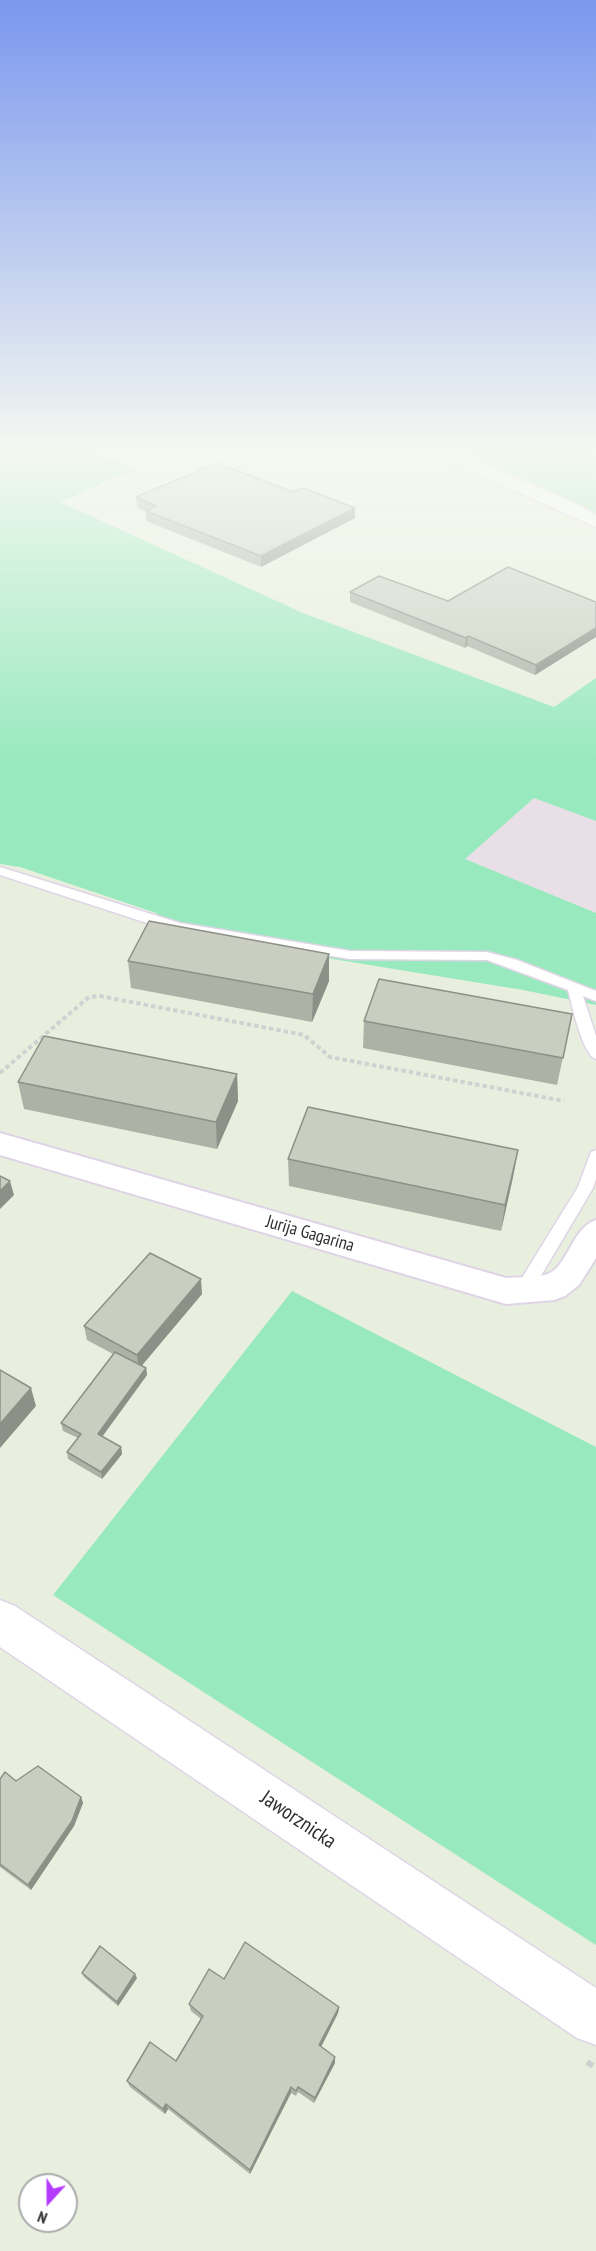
<!DOCTYPE html>
<html>
<head>
<meta charset="utf-8">
<style>
	body { margin:0 }
	#map { position:relative; width:596px; height:2251px; overflow:hidden; background:#e9efdf; font-family:"PT Sans Narrow",sans-serif }
	canvas { display:block }
	.north { position:absolute; left:18px; top:2173px; width:60px; height:60px; box-sizing:border-box; background:#fff; border:2px solid #ababab; border-radius:50%; rotate:201deg; font-size:16px; font-weight:700; line-height:24px; text-align:center; color:#2d2d2d }
	.north::after { content:''; display:block; margin:auto; width:21px; height:27px; background:#b53cff; clip-path:polygon(50% 0,100% 100%,50% 72%,0 100%) }
</style>
</head>
<body>
<div id="map">
<canvas width="596" height="2251"></canvas>
<div class="north">N</div>
</div>
<script>
const g = document.querySelector('canvas').getContext('2d');
g.lineJoin = 'round';
function paint(path, color) { g.fillStyle = color; g.fill(path, 'evenodd'); }
function strokePath(path, color, width, dash) { g.strokeStyle = color; g.lineWidth = width; g.lineCap = dash ? 'butt' : 'round'; g.setLineDash(dash || []); g.stroke(path); }
function write(font, color, halo, rows, align = 'center') {
  g.font = font + ' "PT Sans Narrow",sans-serif'; g.lineWidth = 5; g.setLineDash([]); g.textBaseline = 'middle'; g.strokeStyle = halo; g.fillStyle = color; for (const [text, x, y, turn = 0] of rows) {
    g.save(); g.translate(x, y); g.rotate((+turn || 0) * Math.PI / 180); g.textAlign = isNaN(turn) ? turn : align; if (halo) g.strokeText(text, 0, 0); g.fillText(text, 0, 0); g.restore();
  }
}
const industrial = new Path2D(`
	M 534,798 L 596,821 L 596,913 L 464,859 Z`);
const green = new Path2D(`
	M 0,448 L 84,448 L 135,469 L 60,502 L 303,613 L 554,707 L 596,678 L 596,821 L 534,798 L 465,859 L 596,913 L 596,1005 L 523,990 L 179,934 L 156,913 L 20,867 L 0,864 Z
	M 456,448 L 596,448 L 596,514 Z
	M 292,1291 L 596,1447 L 596,1945 L 53,1595 Z`);
const pathFar1 = new Path2D(`
	M 0,1073 L 89,997 L 100,996 L 304,1035 L 330,1057 L 564,1101`);
const path = new Path2D(`
	M 587,2062 L 596,2068`);
const lane = new Path2D(`
	M 0,867 L 180,923 L 350,951 L 487,952 L 517,960 L 596,991 L 596,1001 L 583,996 L 596,1036 L 596,1059 C 582,1055 572,1004 568,990 L 487,960 L 350,959 L 180,931 L 153,925 L 0,875 Z
	M 596,1150 L 596,1179 L 593,1188 L 529,1296 L 523,1298 L 517,1296 L 515,1291 L 517,1286 L 578,1187 L 591,1152 Z`);
const street = new Path2D(`
	M 425,448 L 446,448 L 575,503 L 596,515 L 596,527 L 427,451 Z
	M 0,1133 L 506,1278 C 518,1277 533,1278 545,1275 C 568,1269 571,1228 596,1220 L 596,1258 L 579,1285 L 565,1296 L 554,1300 L 506,1304 L 0,1155 Z`);
const secondary = new Path2D(`
	M 0,1600 L 15,1606 L 596,1988 L 596,2045 L 577,2038 L 0,1647 Z`);
const wall = new Path2D(`
	M 136,497 L 355,518 L 261,567 L 146,521 L 146,511 L 137,508 Z
	M 350,592 L 448,601 L 596,602 L 596,637 L 535,675 L 467,646 L 465,648 L 350,602 Z
	M 329,954 L 329,981 L 312,1022 L 131,988 L 128,961 Z
	M 572,1014 L 557,1085 L 363,1048 L 364,1021 Z
	M 237,1074 L 238,1101 L 217,1149 L 24,1109 L 18,1082 Z
	M 518,1150 L 513,1177 L 501,1231 L 289,1186 L 288,1159 Z
	M 202,1294 L 142,1365 L 146,1368 L 147,1375 L 102,1437 L 121,1447 L 122,1454 L 102,1479 L 68,1459 L 67,1452 L 78,1438 L 63,1431 L 61,1423 L 113,1354 L 87,1340 L 84,1326 Z
	M 0,1779 L 16,1781 L 81,1797 L 83,1803 L 74,1826 L 31,1890 L 0,1867 Z
	M 82,1973 L 137,1978 L 118,2006 L 84,1977 Z
	M 224,1979 L 339,2007 L 338,2013 L 321,2047 L 335,2057 L 335,2063 L 314,2103 L 298,2092 L 296,2096 L 291,2093 L 250,2174 L 168,2109 L 165,2114 L 130,2087 L 127,2081 L 176,2061 L 201,2019 L 191,2011 L 189,2004 Z`);
const shadedWall = new Path2D(`
	M 355,508 L 355,518 L 261,567 L 261,556 Z
	M 596,628 L 596,637 L 535,675 L 536,665 Z
	M 468,636 L 467,646 L 465,648 L 466,638 Z
	M 329,954 L 329,981 L 312,1022 L 313,994 Z
	M 237,1074 L 238,1101 L 217,1149 L 216,1122 Z
	M 518,1150 L 513,1177 L 501,1231 L 505,1205 Z
	M 10,1181 L 14,1195 L 0,1209 L 0,1191 Z
	M 201,1279 L 202,1294 L 139,1369 L 137,1355 Z
	M 146,1368 L 147,1375 L 99,1441 L 98,1434 Z
	M 31,1388 L 36,1406 L 0,1448 L 0,1424 Z
	M 121,1447 L 122,1454 L 102,1479 L 101,1472 Z
	M 81,1797 L 83,1803 L 74,1826 L 31,1890 L 28,1885 Z
	M 135,1974 L 137,1978 L 118,2006 L 117,2002 Z
	M 339,2007 L 338,2013 L 319,2051 L 319,2045 Z
	M 335,2057 L 335,2063 L 314,2103 L 315,2098 Z
	M 291,2087 L 291,2093 L 250,2174 L 250,2170 Z
	M 166,2104 L 168,2109 L 165,2114 L 163,2109 Z`);
const building = new Path2D(`
	M 217,463 L 293,492 L 303,488 L 355,508 L 261,556 L 146,511 L 156,506 L 136,497 Z
	M 508,567 L 596,602 L 596,628 L 536,665 L 468,636 L 466,638 L 456,634 L 350,592 L 379,576 L 448,601 Z
	M 149,921 L 329,954 L 313,994 L 128,961 Z
	M 379,979 L 572,1014 L 563,1058 L 364,1021 Z
	M 44,1036 L 237,1074 L 216,1122 L 18,1082 Z
	M 308,1107 L 518,1150 L 505,1205 L 288,1159 Z
	M 0,1176 L 10,1181 L 0,1191 Z
	M 150,1253 L 201,1279 L 137,1355 L 84,1326 Z
	M 115,1352 L 146,1368 L 98,1434 L 121,1447 L 101,1472 L 67,1452 L 81,1434 L 61,1423 Z
	M 0,1370 L 31,1388 L 0,1424 Z
	M 38,1766 L 81,1797 L 72,1821 L 28,1885 L 0,1864 L 0,1779 L 5,1772 L 16,1781 Z
	M 245,1942 L 339,2007 L 319,2045 L 335,2057 L 315,2098 L 298,2087 L 296,2091 L 291,2087 L 250,2170 L 166,2104 L 163,2109 L 127,2081 L 150,2042 L 176,2061 L 203,2016 L 189,2004 L 209,1969 L 224,1979 Z
	M 100,1946 L 135,1974 L 117,2002 L 82,1973 Z`);
const streetNames = [
	["Jurija Gagarina",310,1234,16]
];
const nearStreetnames = [
	["Jaworznicka",298,1820,34]
];
paint(industrial, '#e8dfe7');
paint(green, '#98e9be');
strokePath(lane, '#dfd4e6', 3);
strokePath(street, '#dfd4e6', 4);
strokePath(secondary, '#dfd4e6', 3);
strokePath(pathFar1, '#d1d1d1', 4, [4.5, 3]);
strokePath(path, '#d1d1d1', 6, [7, 4.5]);
paint(lane, '#fff');
paint(street, '#fff');
paint(secondary, '#fff');
paint(wall, '#adb1a6');
paint(shadedWall, '#8d9087');
paint(building, '#c9cec1');
strokePath(building, '#8d9087', 1.5);
const sky = g.createLinearGradient(0, 0, 0, 763);
sky.addColorStop(0, '#7a97ee');
sky.addColorStop(0.59, '#f5f8f1');
sky.addColorStop(1, '#f5f8f100');
g.fillStyle = sky;
g.fillRect(0, 0, 596, 763);
write('18px', '#2d2d2d', '#fff', streetNames);
write('21px', '#2d2d2d', '#fff', nearStreetnames);
</script>
</body>
</html>
